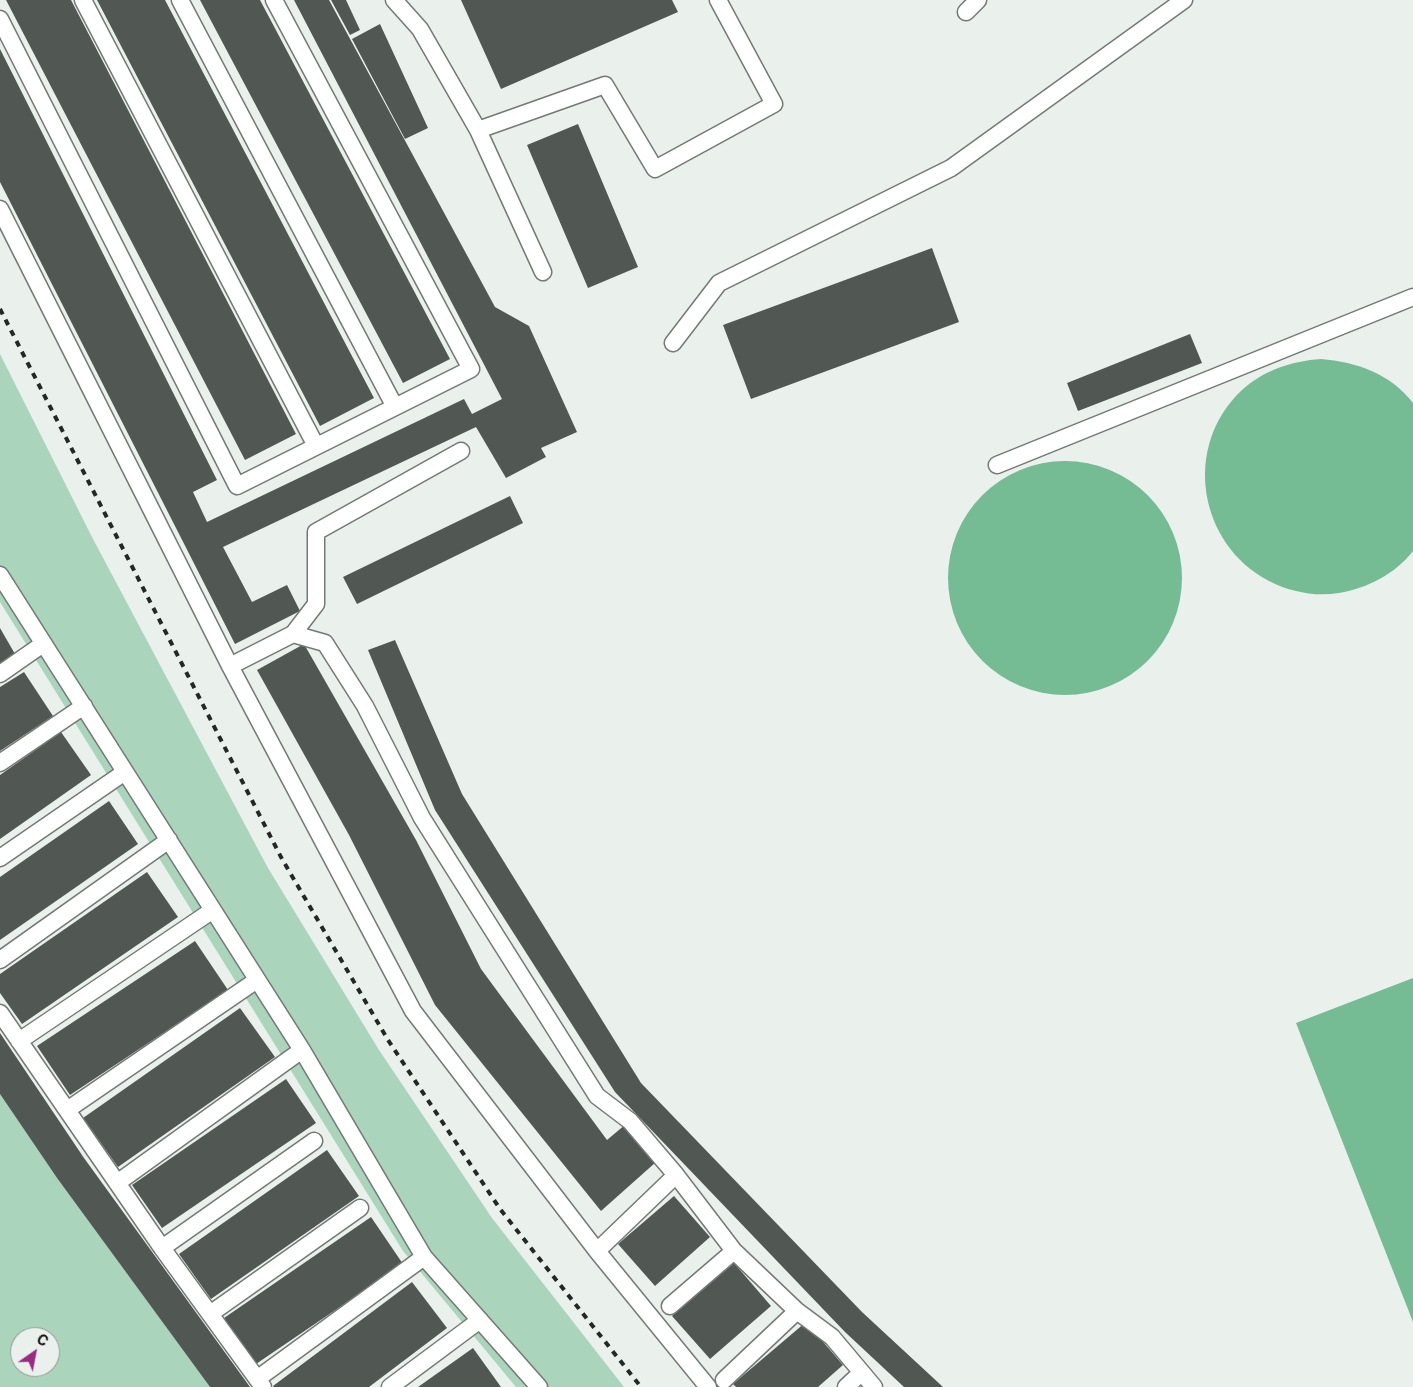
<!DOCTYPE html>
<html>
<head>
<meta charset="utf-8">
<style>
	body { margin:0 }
	#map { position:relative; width:1413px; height:1387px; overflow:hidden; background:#eaf1ed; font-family:Inter,sans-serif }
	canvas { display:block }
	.north { position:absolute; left:10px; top:1327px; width:50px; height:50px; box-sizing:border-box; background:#eaf1ed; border:1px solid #919693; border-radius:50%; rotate:33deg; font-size:14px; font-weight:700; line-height:20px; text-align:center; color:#0b0e0c }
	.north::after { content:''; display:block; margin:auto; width:18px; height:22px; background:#9e2983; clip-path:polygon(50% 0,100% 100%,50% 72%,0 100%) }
</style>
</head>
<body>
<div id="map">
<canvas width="1413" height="1387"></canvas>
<div class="north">С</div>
</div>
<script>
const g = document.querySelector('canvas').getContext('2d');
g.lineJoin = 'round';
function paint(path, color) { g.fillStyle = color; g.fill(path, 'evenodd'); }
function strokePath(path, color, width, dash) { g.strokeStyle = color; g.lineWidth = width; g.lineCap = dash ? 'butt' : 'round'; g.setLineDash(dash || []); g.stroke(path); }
const green = new Path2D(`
	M 0,354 L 93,539 L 268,868 L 379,1050 L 492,1218 L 624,1387 L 516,1387 L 403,1251 L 0,602 Z
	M 0,1094 L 57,1178 L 210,1387 L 0,1387 ZM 20,1337 L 50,1337 L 50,1367 L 20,1367 Z`);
const water = new Path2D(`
	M 1321,359 C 1357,362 1391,374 1413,403 L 1413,551 C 1395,574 1368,588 1339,593 C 1316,597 1290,592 1269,581 C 1198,544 1182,446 1242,390 C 1264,370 1292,361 1321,359 Z
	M948 578a117 117 0 1 1 234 0a117 117 0 1 1-234 0Z
	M 1413,978 L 1413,1322 L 1296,1023 Z`);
const building = new Path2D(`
	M 6,0 L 71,0 L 296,434 L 245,460 Z
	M 97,0 L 165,0 L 374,398 L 320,426 Z
	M 200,0 L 260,0 L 450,359 L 403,383 Z
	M 294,0 L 329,0 L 495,307 L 529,326 L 577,432 L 541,448 L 546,457 L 506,478 L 476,427 L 223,547 L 252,602 L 287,585 L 300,611 L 235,644 L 0,182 L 0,49 L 217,480 L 193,492 L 207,522 L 464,399 L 472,414 L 502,399 Z
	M 331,0 L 346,0 L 360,30 L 350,35 Z
	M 461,0 L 672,0 L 678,12 L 501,89 Z
	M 380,24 L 428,128 L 405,139 L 352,39 Z
	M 578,124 L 638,267 L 588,288 L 527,145 Z
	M 932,248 L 959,322 L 751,399 L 723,325 Z
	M 1190,334 L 1202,363 L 1078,411 L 1067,383 Z
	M 510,496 L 523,523 L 357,604 L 343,577 Z
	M 0,628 L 15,654 L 0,663 Z
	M 395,640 L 462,794 L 641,1083 L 862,1312 L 943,1387 L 904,1387 L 845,1332 L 615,1092 L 435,810 L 368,650 Z
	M 304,644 L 416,840 L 481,969 L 607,1140 L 626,1124 L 656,1162 L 601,1211 L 435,1005 L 349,835 L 257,670 Z
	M 24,672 L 53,716 L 0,751 L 0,687 Z
	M 61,732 L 91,775 L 0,839 L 0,775 Z
	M 109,801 L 138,844 L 0,940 L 0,877 Z
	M 147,872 L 178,917 L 22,1024 L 0,993 L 0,974 Z
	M 195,941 L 228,990 L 70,1095 L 37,1046 Z
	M 240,1008 L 275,1057 L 118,1167 L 83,1118 Z
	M 0,1033 L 84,1158 L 250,1387 L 210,1387 L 57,1178 L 0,1094 Z
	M 286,1079 L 316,1123 L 162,1228 L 132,1185 Z
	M 327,1150 L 359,1196 L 211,1299 L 179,1254 Z
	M 674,1196 L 710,1237 L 655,1286 L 618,1244 Z
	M 371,1217 L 403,1264 L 256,1364 L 224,1318 Z
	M 734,1263 L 771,1306 L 710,1359 L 672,1316 Z
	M 412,1282 L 447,1328 L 369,1387 L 274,1387 L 273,1386 Z
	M 806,1322 L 843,1365 L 818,1387 L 736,1387 L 733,1384 Z
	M 473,1348 L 501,1387 L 418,1387 Z`);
const service = new Path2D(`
	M 83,0 L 316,446
	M 180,0 L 395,407
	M 394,0 L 420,29 L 478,130 L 605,85 L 655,169 L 774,104 L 718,0
	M 966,12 L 978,0
	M 0,19 L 237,486 L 471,369 L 274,0
	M 478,130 L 543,272
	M 0,209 L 230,666 L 413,1011 L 597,1251 L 708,1387
	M 673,343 L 719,283 L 951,168 L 1184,0
	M 997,465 L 1413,297
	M 0,575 L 302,1050 L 424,1257 L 539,1387
	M 293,634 L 316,604 L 316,532 L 461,451
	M 230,666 L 293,634 L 325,643 L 365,706 L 422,818 L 597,1096 L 630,1121 L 676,1175 L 734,1251 L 797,1311 L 832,1337 L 874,1387
	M 0,674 L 43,644
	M 0,763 L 84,706
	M 0,858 L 125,772
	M 0,960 L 169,840
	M 0,1013 L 162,1248 L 263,1387
	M 19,1041 L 213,910
	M 67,1110 L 257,980
	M 117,1183 L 302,1050
	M 162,1248 L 314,1141
	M 597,1251 L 676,1175
	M 670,1306 L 734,1251
	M 210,1314 L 360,1208
	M 257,1379 L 424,1257
	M 724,1380 L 797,1311
	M 390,1387 L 480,1320
	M 846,1387 L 861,1373`);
const rail = new Path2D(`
	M 0,309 L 282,859 L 388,1040 L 500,1209 L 641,1387`);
paint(green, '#abd4bc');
paint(water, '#75bc95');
paint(building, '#515753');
strokePath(service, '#737975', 19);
strokePath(service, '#fff', 16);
strokePath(rail, '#232725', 4, [6, 6]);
</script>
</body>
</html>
